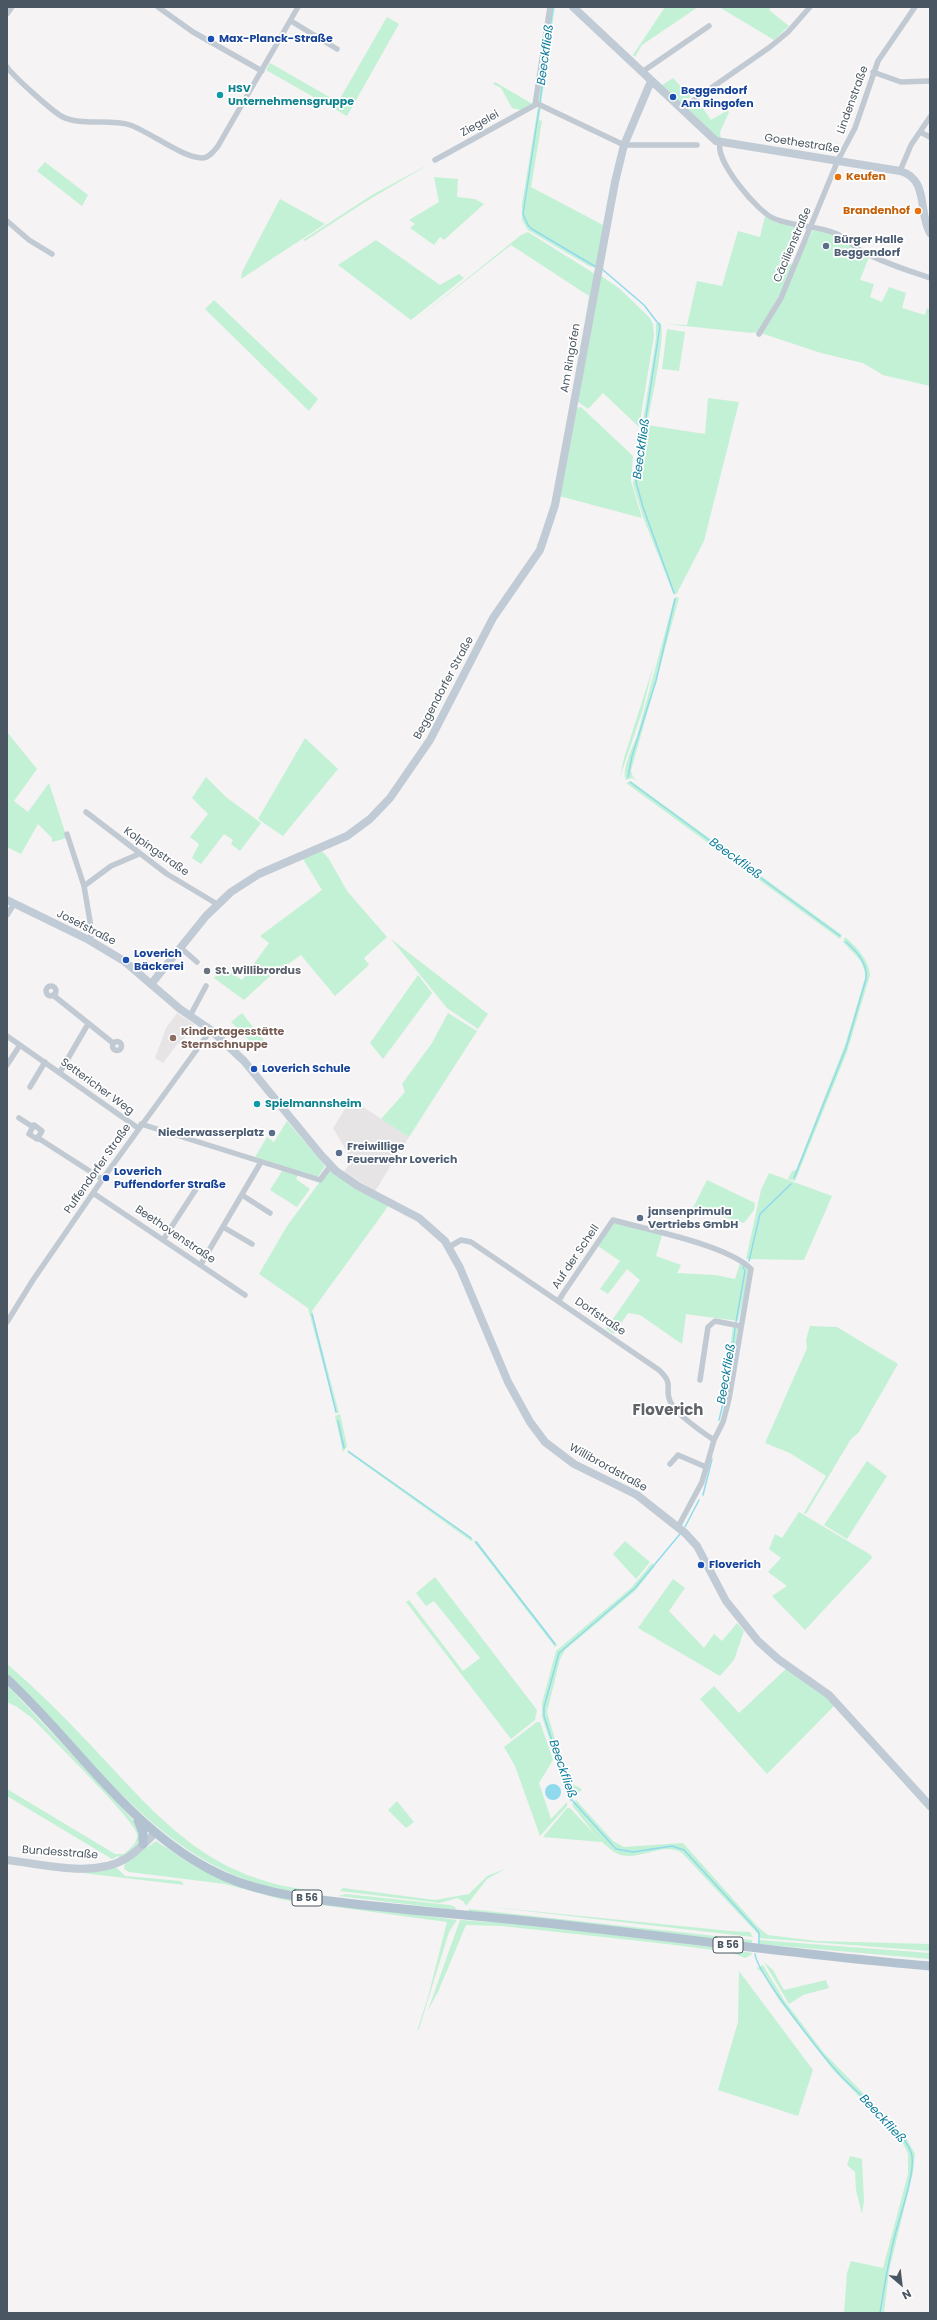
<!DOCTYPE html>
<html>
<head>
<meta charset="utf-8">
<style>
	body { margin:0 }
	#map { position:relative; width:937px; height:2320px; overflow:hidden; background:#f5f3f3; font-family:Poppins,sans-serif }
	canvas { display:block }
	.frame { position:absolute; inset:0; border:8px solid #4a5661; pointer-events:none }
	.north { position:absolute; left:881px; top:2264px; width:40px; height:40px; -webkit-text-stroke:3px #fff; paint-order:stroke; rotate:152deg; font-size:11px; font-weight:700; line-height:16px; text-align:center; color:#4a5661 }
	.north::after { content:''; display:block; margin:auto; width:14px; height:18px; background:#4a5661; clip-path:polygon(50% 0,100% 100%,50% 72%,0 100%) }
</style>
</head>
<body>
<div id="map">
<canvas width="937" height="2320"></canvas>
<div class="frame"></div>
<div class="north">N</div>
</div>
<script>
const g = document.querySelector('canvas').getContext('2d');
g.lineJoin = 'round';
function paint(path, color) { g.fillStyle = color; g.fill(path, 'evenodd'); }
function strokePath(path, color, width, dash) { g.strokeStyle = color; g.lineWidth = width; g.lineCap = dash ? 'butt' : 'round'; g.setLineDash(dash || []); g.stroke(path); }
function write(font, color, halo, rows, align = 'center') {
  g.font = font + ' Poppins,sans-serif'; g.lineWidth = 3.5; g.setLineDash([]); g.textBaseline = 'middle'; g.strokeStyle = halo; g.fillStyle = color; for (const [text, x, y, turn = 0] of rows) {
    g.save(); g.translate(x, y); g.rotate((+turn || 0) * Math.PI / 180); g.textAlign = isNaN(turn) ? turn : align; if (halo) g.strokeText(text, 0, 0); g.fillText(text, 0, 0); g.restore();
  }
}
const education = new Path2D(`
	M 177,1013 L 194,1024 L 180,1044 L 178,1043 L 163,1063 L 155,1058 L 166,1028 Z
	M 351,1099 L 409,1137 L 375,1191 L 344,1172 L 352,1160 L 333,1128 Z`);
const green = new Path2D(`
	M 551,7 L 555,7 L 541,104 L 538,102 Z
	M 665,7 L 698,7 L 642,45 L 635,57 L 633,55 Z
	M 719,7 L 771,7 L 769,10 L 789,26 L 774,40 Z
	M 387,17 L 399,24 L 347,116 L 266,70 L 270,63 L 338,102 Z
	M 673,78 L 691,97 L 680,103 L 662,85 Z
	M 495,82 L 529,102 L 532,104 L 521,110 L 512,108 L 501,88 L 493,84 Z
	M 698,101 L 711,120 L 728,110 L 729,112 L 720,132 L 721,140 L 713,136 L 687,109 Z
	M 538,107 L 541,108 L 539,120 L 542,121 L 531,187 L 603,225 L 612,180 L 596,268 L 589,266 L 528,230 L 522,220 L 522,204 Z
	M 45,162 L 88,195 L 82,206 L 37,171 Z
	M 431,163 L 365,202 L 305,241 L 303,240 L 372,195 Z
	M 434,177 L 458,179 L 457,197 L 475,199 L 484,204 L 444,240 L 440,237 L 434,245 L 410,228 L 415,224 L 409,220 L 439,202 Z
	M 280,199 L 325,224 L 241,279 L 242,272 Z
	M 765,216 L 774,222 L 795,227 L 783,261 L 793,265 L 784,287 L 758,332 L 752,333 L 666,324 L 687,325 L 697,281 L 722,286 L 738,231 L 760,237 Z
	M 813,230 L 832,234 L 869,257 L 860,280 L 874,284 L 870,297 L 882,302 L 889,287 L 906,293 L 902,308 L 925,315 L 927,308 L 930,310 L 930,386 L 883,375 L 863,363 L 821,353 L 761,333 Z
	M 528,232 L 595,274 C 584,339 573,403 560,467 C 555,492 553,525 538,546 L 536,546 C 549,530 551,502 556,482 C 569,421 579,359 589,296 L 511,245 L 417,319 L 521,235 Z
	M 376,240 L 440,285 L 459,274 L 464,278 L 411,320 L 338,265 Z
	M 600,275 L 620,289 L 649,317 L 653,324 L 654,336 L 639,427 L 603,393 L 588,409 L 577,401 Z
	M 214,300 L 318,399 L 309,411 L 205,309 Z
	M 660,322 C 667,334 650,407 647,425 L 705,434 L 708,398 L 739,402 L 704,541 L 677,593 L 674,595 L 643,517 L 633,484 L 656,338 L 656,324 Z
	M 667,329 L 685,332 L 679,371 L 662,369 Z
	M 581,407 L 633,456 L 631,481 L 642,518 L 559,496 L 576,408 Z
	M 676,597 L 679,598 L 631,771 L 633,777 L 638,781 L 632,778 L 626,780 C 621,772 633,745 637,736 L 674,599 Z
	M 654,664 L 642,712 L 620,777 L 624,758 Z
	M 7,732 L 37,769 L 14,801 L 28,812 L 49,783 L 67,838 L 52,842 L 52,838 L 38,824 L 21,854 L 7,847 Z
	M 305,738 L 338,769 L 283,836 L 258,819 Z
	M 206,777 L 226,797 L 261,823 L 240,851 L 231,844 L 233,840 L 224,834 L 201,864 L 192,858 L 199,844 L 190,837 L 208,814 L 192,798 Z
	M 631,781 L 842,935 L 840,939 L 626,783 Z
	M 322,851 L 329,859 L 347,891 L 387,937 L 364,958 L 369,965 L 335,996 L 301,955 L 269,977 L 244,1000 L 214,978 L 222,967 L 242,980 L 269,943 L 260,936 L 322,890 L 303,859 Z
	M 845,937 C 856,946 869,960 870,975 L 847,1052 L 795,1181 L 788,1179 L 792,1171 L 796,1170 L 845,1045 L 865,978 L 865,972 L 860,960 L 843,942 Z
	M 391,939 L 488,1014 L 478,1029 L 447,1008 Z
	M 418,975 L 432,993 L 383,1059 L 370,1043 Z
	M 242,1013 L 266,1043 L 258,1049 L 231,1022 Z
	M 448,1013 L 477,1031 L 409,1137 L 381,1119 L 405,1092 L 402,1084 L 432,1043 Z
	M 287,1121 L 325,1166 L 318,1177 L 255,1157 L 267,1137 L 274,1142 Z
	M 330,1168 L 389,1205 L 312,1311 L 339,1413 L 336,1413 L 308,1308 L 259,1274 L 287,1226 Z
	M 282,1171 L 298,1175 L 296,1179 L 310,1189 L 297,1207 L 270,1190 Z
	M 769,1173 L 832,1196 L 804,1260 L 746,1259 L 761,1190 Z
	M 707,1180 L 755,1203 L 754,1210 L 744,1223 L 693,1208 Z
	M 615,1223 L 662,1235 L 656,1256 L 681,1265 L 677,1273 L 715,1275 L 735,1279 L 740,1263 L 748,1269 L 749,1276 L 738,1321 L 686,1314 L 682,1344 L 640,1315 L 628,1313 L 614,1334 L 606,1329 L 640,1280 L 627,1269 L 608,1294 L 600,1289 L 620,1261 L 598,1246 L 565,1295 L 563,1301 L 560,1299 L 611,1226 Z
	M 733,1326 L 738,1328 L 729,1391 L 724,1391 Z
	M 810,1326 L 837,1327 L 898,1364 L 859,1432 L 851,1439 L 806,1514 L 804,1513 L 826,1476 L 790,1453 L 765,1443 L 807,1348 L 806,1340 Z
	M 340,1414 L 347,1446 L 343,1452 L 335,1416 Z
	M 348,1450 L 472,1538 L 473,1540 L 471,1541 L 347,1452 Z
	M 867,1461 L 887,1476 L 847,1539 L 824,1525 Z
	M 799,1512 L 871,1555 L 872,1558 L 805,1630 L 772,1596 L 787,1586 L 768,1572 L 781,1558 L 769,1549 L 775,1534 L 782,1538 Z
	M 476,1540 L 557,1645 L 555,1647 L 474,1542 Z
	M 625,1541 L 650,1562 L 636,1579 L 613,1554 Z
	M 652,1563 L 655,1566 L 636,1590 L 565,1650 L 560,1659 L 547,1712 L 567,1781 L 582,1789 L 570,1802 L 542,1717 L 542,1703 L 556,1651 L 631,1588 Z
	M 435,1577 L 537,1710 L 535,1720 L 511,1739 L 406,1602 L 409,1600 L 463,1671 L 480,1658 L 434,1601 L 426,1606 L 416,1593 Z
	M 673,1579 L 685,1588 L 669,1611 L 704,1648 L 714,1634 L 722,1641 L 737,1623 L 744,1631 L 734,1660 L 720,1676 L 638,1628 Z
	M 7,1664 C 40,1692 70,1723 100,1755 C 166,1826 214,1881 317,1891 L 321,1894 C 297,1892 272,1889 250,1881 C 146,1845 84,1746 7,1674 Z
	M 788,1667 L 823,1693 L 930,1809 L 930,1812 L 834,1706 L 767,1774 L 700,1699 L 714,1686 L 739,1713 Z
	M 7,1685 L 135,1822 C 146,1842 137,1846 121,1858 L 118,1856 L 112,1859 L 7,1796 L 7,1789 L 115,1854 L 124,1854 C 130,1849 138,1843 137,1834 C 135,1820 47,1734 32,1718 L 17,1707 L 7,1702 Z
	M 537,1722 L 540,1722 L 553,1760 L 539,1783 L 551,1819 L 567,1802 L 567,1806 L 540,1836 L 515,1766 L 504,1747 Z
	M 576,1800 L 613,1841 L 624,1847 L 683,1843 L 758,1927 L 768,1935 L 816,1941 L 930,1944 L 930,1951 L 759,1938 L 758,1934 L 682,1853 C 663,1840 637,1864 616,1853 C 600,1844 586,1822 574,1808 L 572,1804 Z
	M 397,1801 L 414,1822 L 406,1828 L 388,1810 Z
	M 567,1808 L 570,1808 L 602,1842 L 543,1837 Z
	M 156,1841 L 197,1868 L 220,1878 L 391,1911 L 457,1920 L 449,1932 L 419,2029 L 417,2031 L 428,1997 L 447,1922 L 284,1900 L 225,1884 L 129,1872 L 124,1869 L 125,1863 Z
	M 7,1862 L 116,1867 L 125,1876 L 181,1881 L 184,1885 L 7,1864 Z
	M 505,1869 L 487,1879 L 466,1906 L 463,1901 L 457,1898 L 440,1903 L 340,1891 L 343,1888 L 435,1900 L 469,1894 L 487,1876 Z
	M 346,1894 L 450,1905 L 455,1907 L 456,1910 L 338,1896 Z
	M 482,1906 L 730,1931 L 750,1932 L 753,1937 Z
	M 469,1909 L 752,1940 L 752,1944 L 467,1912 Z
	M 460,1920 L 531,1925 L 736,1950 L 752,1953 L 751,1955 L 745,1958 L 730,1952 L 658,1943 L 502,1926 L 466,1925 L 438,1992 L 428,2010 Z
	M 758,1940 L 930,1953 L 930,1959 L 758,1944 Z
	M 764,1962 L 773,1970 L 784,1990 L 826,1980 L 829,1988 L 803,1995 L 789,2004 Z
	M 763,1965 L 784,2000 L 824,2053 L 905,2136 L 915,2154 L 913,2172 L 889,2271 L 884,2313 L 844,2313 L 847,2273 L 851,2261 L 883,2268 L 908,2174 L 908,2153 L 900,2138 L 833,2070 L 779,2000 L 762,1972 L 756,1968 Z
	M 739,1971 L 813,2070 L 798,2116 L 718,2090 L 738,2022 Z
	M 850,2156 L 862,2159 L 864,2201 L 862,2214 L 856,2190 L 855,2172 L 847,2165 Z`);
const water = new Path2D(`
	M545 1792a8 8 0 1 1 16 0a8 8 0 1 1-16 0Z`);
const stream = new Path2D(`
	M 540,102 L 553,7
	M 539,109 L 523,214 L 528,225 L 532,229 L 596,267
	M 602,269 L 644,305 L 657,322
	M 658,323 L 660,326 L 636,482 L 643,507 L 674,593
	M 628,777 L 632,756 L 656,681 L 675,599
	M 630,782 L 840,936
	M 794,1178 L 846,1048 L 866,979 C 868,964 858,952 846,942
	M 749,1261 L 760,1214 L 791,1184
	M 312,1314 L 336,1412
	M 736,1322 L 745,1271 L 743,1267
	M 719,1420 L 729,1378 L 735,1328
	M 338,1421 L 344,1448
	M 349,1452 L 471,1538
	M 703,1495 L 712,1459
	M 685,1527 L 699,1500
	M 680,1534 L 635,1588 L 559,1653 L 544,1707 L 544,1716 L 571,1799 L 616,1849 L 633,1852 L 672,1846 L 684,1850 L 756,1929 L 759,1933 L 759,1945
	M 476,1542 L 555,1644
	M 755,1954 C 757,1974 826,2060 842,2077 C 858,2094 909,2135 912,2156 C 915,2175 899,2218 894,2239 C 888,2263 884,2288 880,2313`);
const street = new Path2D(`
	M 158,7 L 193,32 L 262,71
	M 7,14 L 12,7
	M 291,21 L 337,49
	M 7,67 C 14,77 50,109 61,116 C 81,127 108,118 130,125 C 150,132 183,158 202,158 C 209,158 214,151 218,146 L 298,7
	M 642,72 L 709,26
	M 873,72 L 901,82 L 930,81
	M 535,105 L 538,104 L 624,145 L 697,145
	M 535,105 L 550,7
	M 681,109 L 770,47 L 788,32 L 810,7
	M 920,132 L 930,137
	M 720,143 C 715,161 758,213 775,219 C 795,227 817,225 837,234 C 846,238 853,246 862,251 C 883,263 907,270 930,278
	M 435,160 L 535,105
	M 900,171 L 911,145 L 930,117
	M 7,221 L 29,240 L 52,254
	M 759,334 L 781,298 L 838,160 L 855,128 L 878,61 L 915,7
	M 86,812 L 167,874 L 217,904
	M 67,834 L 84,886 L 92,933 L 89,940
	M 84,886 L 111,866 L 139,854
	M 7,915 L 14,904
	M 181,948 L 197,962
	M46 991a5 5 0 1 1 10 0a5 5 0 1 1-10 0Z
	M 53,995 L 113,1043
	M 190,1016 L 206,986
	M 7,1036 L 138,1128
	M112.5 1046a4.5 4.5 0 1 1 9 0a4.5 4.5 0 1 1-9 0Z
	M 7,1065 L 20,1045
	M 60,1072 L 88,1024
	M 30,1087 L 45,1062
	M 19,1118 L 33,1127
	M 141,1124 L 320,1180 L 331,1165
	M 34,1125 L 42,1131 L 37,1139 L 29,1134 Z
	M 38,1138 L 102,1179
	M 93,1193 L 245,1295
	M 242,1195 L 270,1213
	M 223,1227 L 252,1244
	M 163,1240 L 198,1186
	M 449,1247 L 461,1240 L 471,1242 L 659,1370 C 675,1385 664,1387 670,1401 C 675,1413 702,1432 714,1440
	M 201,1264 L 261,1162
	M 558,1301 L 613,1220 C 648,1230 728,1245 751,1269 L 729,1399 L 723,1422 L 714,1440 L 702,1482 L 678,1527
	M 7,1322 L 33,1280 L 104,1177 L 211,1030
	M 700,1380 L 708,1327 L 715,1321 L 740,1326
	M 670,1464 L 678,1455 L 706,1467`);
const secondary = new Path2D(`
	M 573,7 L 716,141 L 900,171 C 929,179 918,212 930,233
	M 7,900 L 89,940 L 124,961 L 180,1009 L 211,1030 L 244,1061 L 321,1155 L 336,1171 L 358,1186 L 419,1218 L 445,1241 L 460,1268 L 508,1382 L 530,1422 L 545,1442 L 574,1464 L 637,1495 L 685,1533 L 697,1546 L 726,1601 L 758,1641 L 778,1659 L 829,1695 L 930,1806
	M 152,983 L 206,916 L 231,892 L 259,874 L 347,836 L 370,819 L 390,798 L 430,740 L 493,618 L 540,550 L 555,505 L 615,182 L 624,145 L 651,81
	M 7,1860 C 42,1864 93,1878 125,1859 C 136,1853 146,1842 155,1833`);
const primary = new Path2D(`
	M 7,1679 C 74,1741 126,1825 209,1869 C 251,1892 299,1897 346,1903 C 406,1910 467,1915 527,1921 C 662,1935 795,1955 930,1966
	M 138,1820 L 143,1833 L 143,1844`);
const markers = [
	[211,39,4,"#1a4fb4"],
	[220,95,4,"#0f9aa8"],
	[673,97,4,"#1a4fb4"],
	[838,177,4,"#e8710a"],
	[918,211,4,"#e8710a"],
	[826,246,4,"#5c6f8a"],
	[126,960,4,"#1a4fb4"],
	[207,971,4,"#6b7280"],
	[173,1038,4,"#8d6e63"],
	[254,1069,4,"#1a4fb4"],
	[257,1104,4,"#0f9aa8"],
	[272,1133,4,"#5c6f8a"],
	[339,1153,4,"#5c6f8a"],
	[106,1178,4,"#1a4fb4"],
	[640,1218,4,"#5c6f8a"],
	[701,1565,4,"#1a4fb4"]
];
const shields = [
	[307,1898,30],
	[728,1945,30]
];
const shieldNames = [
	["B 56",307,1898],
	["B 56",728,1945]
];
const transitNames = [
	["Max-Planck-Straße",219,39],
	["Beggendorf",681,91],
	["Am Ringofen",681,104],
	["Loverich",134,954],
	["Bäckerei",134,967],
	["Loverich Schule",262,1069],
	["Loverich",114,1172],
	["Puffendorfer Straße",114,1185],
	["Floverich",709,1565]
];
const cultureNames = [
	["HSV",228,89],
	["Unternehmensgruppe",228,102],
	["Spielmannsheim",265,1104]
];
const streetNames = [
	["Lindenstraße",853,100,-70],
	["Ziegelei",480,124,-29],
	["Goethestraße",802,144,9],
	["Cäcilienstraße",793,245,-67],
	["Am Ringofen",571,358,-80],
	["Beggendorfer Straße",444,688,-62],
	["Kolpingstraße",156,852,35],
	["Josefstraße",86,928,27],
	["Settericher Weg",97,1087,36],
	["Puffendorfer Straße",98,1169,-55],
	["Beethovenstraße",175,1235,34],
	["Auf der Schell",576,1257,-56],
	["Dorfstraße",600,1317,34],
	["Willibrordstraße",608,1468,29],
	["Bundesstraße",60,1853,4]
];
const foodNames = [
	["Keufen",846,177],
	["Brandenhof",910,211,"right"]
];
const serviceNames = [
	["Bürger Halle",834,240],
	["Beggendorf",834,253],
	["Niederwasserplatz",264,1133,"right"],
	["Freiwillige",347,1147],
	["Feuerwehr Loverich",347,1160],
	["jansenprimula",648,1212],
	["Vertriebs GmbH",648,1225]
];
const worshipNames = [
	["St. Willibrordus",215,971]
];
const educationNames = [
	["Kindertagesstätte",181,1032],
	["Sternschnuppe",181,1045]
];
const waterNames = [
	["Beeckfließ",546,55,-82],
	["Beeckfließ",642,449,-82],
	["Beeckfließ",735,859,36],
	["Beeckfließ",727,1374,-80],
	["Beeckfließ",562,1769,71],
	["Beeckfließ",882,2119,47]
];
const districtNames = [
	["Floverich",668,1411]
];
paint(education, '#e6e4e5');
paint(green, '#c3f1d5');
paint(water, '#90daee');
strokePath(stream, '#90daee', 1.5);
strokePath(street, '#c1cad2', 5.5);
strokePath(secondary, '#c1cbd6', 8);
strokePath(primary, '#b3c2d1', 9);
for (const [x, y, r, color] of markers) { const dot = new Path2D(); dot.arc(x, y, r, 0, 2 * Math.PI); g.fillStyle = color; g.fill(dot); strokePath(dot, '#fff', 1.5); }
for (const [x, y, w] of shields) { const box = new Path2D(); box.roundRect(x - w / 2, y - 8, w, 16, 3); g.fillStyle = '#fff'; g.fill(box); strokePath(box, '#4a5661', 1); }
write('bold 10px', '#4a5661', null, shieldNames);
write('bold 11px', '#164399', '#fff', transitNames, 'left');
write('bold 11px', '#0d838f', '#fff', cultureNames, 'left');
write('11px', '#4a5661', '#fff', streetNames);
write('bold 11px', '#c56008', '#fff', foodNames, 'left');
write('bold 11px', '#4e5e75', '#fff', serviceNames, 'left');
write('bold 11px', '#5b616d', '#fff', worshipNames, 'left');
write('bold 11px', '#785e54', '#fff', educationNames, 'left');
write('italic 12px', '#0c7c9b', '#fff', waterNames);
write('bold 15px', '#5f6368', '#fff', districtNames);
</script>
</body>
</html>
